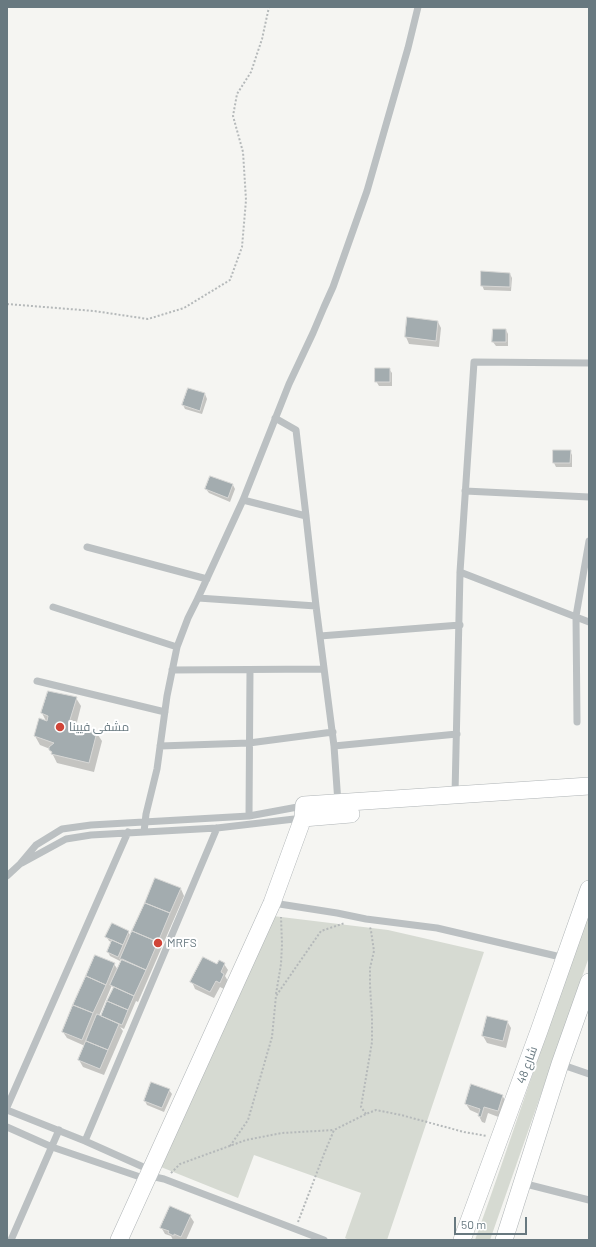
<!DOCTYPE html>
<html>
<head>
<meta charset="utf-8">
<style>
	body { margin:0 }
	#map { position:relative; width:596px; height:1247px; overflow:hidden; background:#f5f5f2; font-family:Barlow,sans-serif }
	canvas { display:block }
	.frame { position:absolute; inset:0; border:8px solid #687980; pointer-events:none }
	.scale { position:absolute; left:454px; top:1217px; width:73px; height:18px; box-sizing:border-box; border:2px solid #687980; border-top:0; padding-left:5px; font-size:12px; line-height:14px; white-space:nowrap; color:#687980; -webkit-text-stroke:3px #fff; paint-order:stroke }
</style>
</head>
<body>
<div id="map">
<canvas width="596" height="1247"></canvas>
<div class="frame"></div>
<div class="scale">50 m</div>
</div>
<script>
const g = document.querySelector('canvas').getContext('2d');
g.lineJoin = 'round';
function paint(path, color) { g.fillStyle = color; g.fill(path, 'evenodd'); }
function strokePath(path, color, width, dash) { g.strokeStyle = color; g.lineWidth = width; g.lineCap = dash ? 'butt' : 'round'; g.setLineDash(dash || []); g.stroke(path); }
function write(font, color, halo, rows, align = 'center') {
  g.font = font + ' Barlow,Cairo,sans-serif'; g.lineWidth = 4; g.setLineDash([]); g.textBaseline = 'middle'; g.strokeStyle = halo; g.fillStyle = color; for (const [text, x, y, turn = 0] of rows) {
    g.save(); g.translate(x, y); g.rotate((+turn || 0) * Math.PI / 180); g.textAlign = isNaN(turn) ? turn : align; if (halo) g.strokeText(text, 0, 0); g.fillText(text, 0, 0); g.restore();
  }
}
const green = new Path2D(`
	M 589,914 L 589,957 L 490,1240 L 475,1240 C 514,1132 549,1022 589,914 Z
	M 273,916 L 388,930 L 484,952 L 387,1240 L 349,1240 L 345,1238 L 361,1193 L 254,1155 L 238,1198 L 161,1167 Z`);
const shadow = new Path2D(`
	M 510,274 L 512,278 L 511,291 L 484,290 L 482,285 Z
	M 408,318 L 438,322 L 441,328 L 439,347 L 409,344 L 406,337 Z
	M 506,330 L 508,334 L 508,346 L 496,346 L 493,342 Z
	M 389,369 L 392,373 L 392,386 L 379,386 L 376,381 Z
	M 205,394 L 207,399 L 202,414 L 185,409 L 183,405 Z
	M 570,451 L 572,455 L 572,467 L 556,467 L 554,463 Z
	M 233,485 L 235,489 L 230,502 L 209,493 L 206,489 Z
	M 76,698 L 81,706 L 76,726 L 96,732 L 102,741 L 94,772 L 57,763 L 50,749 L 40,745 L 35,736 L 39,720 L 47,723 L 42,713 Z
	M 155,879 L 181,889 L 184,896 L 138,1002 L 136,1001 L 124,1029 L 120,1027 L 123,1031 L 104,1075 L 83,1067 L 79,1060 L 85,1046 L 67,1038 L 63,1032 L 114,964 L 118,970 L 122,961 L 121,959 L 120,961 L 110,956 L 108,952 L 112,942 L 109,941 L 107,937 L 128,932 L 131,936 ZM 112,985 L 114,989 L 103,1018 L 99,1016 Z
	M 224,964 L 228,970 L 225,976 L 228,981 L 224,989 L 220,987 L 214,998 L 195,989 L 192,982 L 218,965 Z
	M 507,1021 L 511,1028 L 506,1048 L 487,1043 L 483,1036 Z
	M 169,1090 L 172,1094 L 164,1112 L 147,1105 L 145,1101 Z
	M 502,1095 L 506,1102 L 501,1118 L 488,1113 L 485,1123 L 482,1122 L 479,1116 L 479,1114 L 470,1110 L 466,1104 Z
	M 190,1216 L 194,1222 L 186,1240 L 173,1240 L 171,1236 L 165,1234 L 161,1227 Z`);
const building = new Path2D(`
	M 481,271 L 510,273 L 510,287 L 481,286 Z
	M 407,317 L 438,321 L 436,341 L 405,337 Z
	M 493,329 L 506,329 L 506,342 L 492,342 Z
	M 375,368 L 390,368 L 390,382 L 375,382 Z
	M 188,388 L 205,393 L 200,411 L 182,405 Z
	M 553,450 L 571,450 L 570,463 L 553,463 Z
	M 210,476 L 233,484 L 228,498 L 205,489 Z
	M 48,691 L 77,697 L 69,723 L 97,732 L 89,763 L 51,754 L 52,752 L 49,750 L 49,747 L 54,743 L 34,736 L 39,718 L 47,721 L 48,716 L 41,713 Z
	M 155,878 L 181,888 L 170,913 L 145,903 Z
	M 145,903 L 170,913 L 158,942 L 132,931 Z
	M 112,923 L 129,931 L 123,945 L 105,937 Z
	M 132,931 L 158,942 L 146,970 L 120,959 Z
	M 112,940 L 123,945 L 118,957 L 107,952 Z
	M 95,955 L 115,963 L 106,985 L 86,976 Z
	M 203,957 L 217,964 L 219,960 L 225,963 L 221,972 L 224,974 L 220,983 L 216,981 L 210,992 L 190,982 Z
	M 122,959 L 146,970 L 134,996 L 110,985 Z
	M 86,976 L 106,985 L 93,1013 L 73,1005 Z
	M 114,987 L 134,996 L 128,1010 L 107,1001 Z
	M 107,1001 L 128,1010 L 122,1025 L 101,1016 Z
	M 73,1005 L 93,1013 L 82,1040 L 62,1032 Z
	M 97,1014 L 119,1024 L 108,1050 L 86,1041 Z
	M 487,1016 L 508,1021 L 503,1041 L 482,1036 Z
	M 86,1041 L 108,1050 L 100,1069 L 78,1060 Z
	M 151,1082 L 170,1089 L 162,1108 L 144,1101 Z
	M 471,1084 L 503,1095 L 498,1111 L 484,1107 L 481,1117 L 478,1116 L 480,1109 L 465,1104 Z
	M 170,1206 L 191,1215 L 181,1237 L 174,1234 L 174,1236 L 168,1233 L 169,1231 L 160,1228 Z`);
const path = new Path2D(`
	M 7,304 L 94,311 L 148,319 L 184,308 L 230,280 L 242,247 L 246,200 L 243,152 L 233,116 L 237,94 L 251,72 L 262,39 L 269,7
	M 276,994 L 281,964 L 282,944 L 281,917
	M 366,1114 L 361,1107 L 372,1042 L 372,1018 L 370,985 L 370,968 L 374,951 L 371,931 L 370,927
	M 230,1146 L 248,1120 L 272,1037 L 276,996 L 321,931 L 345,923
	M 171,1173 L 180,1164 L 246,1140 L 282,1133 L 334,1130
	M 298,1222 L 324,1154 L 334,1130 L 366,1114 L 376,1110 L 401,1115 L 464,1132 L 487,1136`);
const minor = new Path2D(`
	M 275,418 L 296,430 L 306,516 L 316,606 L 334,746 L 338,803
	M 465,491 L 589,497
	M 243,500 L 306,516
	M 87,547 L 207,579
	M 460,572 L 589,622
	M 198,598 L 316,606
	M 53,607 L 177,647
	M 320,636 L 460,625
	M 172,670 L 324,669
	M 37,681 L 165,712
	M 577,722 L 576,616 L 589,541
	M 160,746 L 249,743 L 333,732
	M 334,746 L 457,734
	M 455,794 L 460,572 L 474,362 L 589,363
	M 249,816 L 250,670
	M 144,832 L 146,814 L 157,769 L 167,696 L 177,647 L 188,618 L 198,598 L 243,500 L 289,384 L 313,333 L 324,307 L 333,287 L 367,191 L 408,48 L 418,7
	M 22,863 L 66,839 L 91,835 L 217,828 L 303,818
	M 7,876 L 20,864 L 36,845 L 62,829 L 91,825 L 249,816 L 303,806
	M 273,903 L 337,913 L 366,919 L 437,928 L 565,958
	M 560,1064 L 589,1074
	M 7,1107 L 128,832
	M 7,1110 L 85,1141 L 150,1170
	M 7,1127 L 52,1147 L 146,1179 L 155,1177 L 164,1179 L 324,1240
	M 85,1141 L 217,828
	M 522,1183 L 589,1200
	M 11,1240 L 59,1130`);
const major = new Path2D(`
	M 303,818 L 351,814
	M 119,1240 L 272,903 L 303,818 L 304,805 L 589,786
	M 462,1240 L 539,1031 L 589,889
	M 504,1240 L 560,1064 L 589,982`);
const markers = [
	[60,727,5,"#d04538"],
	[158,943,5,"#d04538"]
];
const poiNames = [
	["مشفى فيينا",69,727],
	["MRFS",167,943]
];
const streetNames = [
	["48 شارع",527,1065,-70]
];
paint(green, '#d6dad2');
paint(shadow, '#0003');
paint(building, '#a3acaf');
strokePath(building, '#d7d7d5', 1);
strokePath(major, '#afb4b6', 18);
strokePath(path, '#b5b9ba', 2, [2, 2]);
strokePath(minor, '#bbc0c2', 7);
strokePath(major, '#fff', 17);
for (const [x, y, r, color] of markers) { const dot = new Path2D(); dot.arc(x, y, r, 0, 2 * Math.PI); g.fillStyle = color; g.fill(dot); strokePath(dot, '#fff', 1.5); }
write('12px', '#687980', '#fff', poiNames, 'left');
write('12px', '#687980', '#fff', streetNames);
</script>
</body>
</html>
